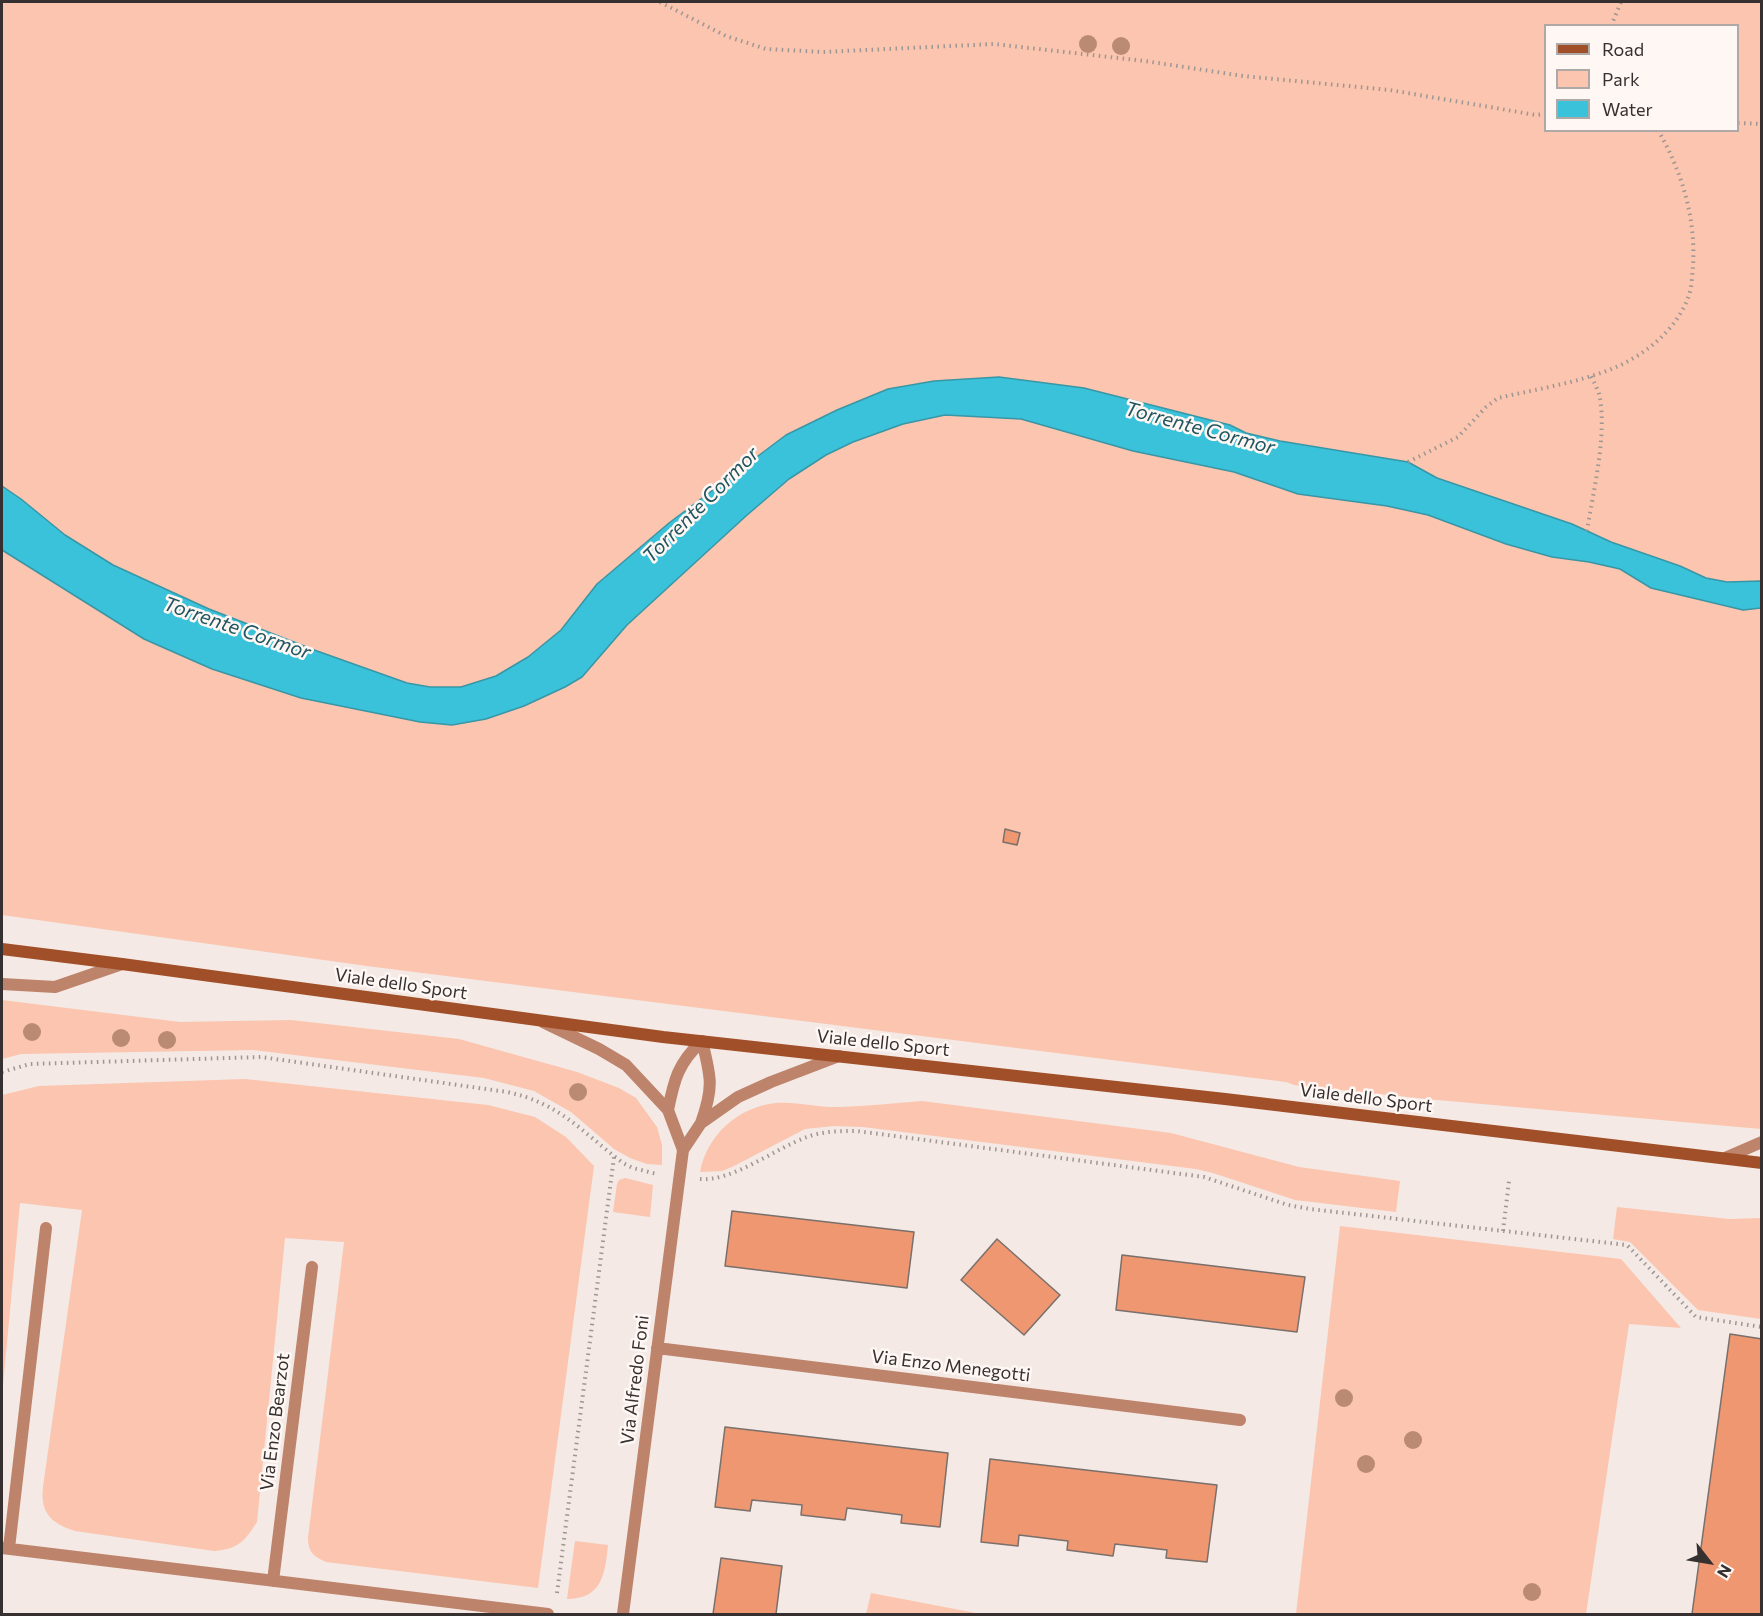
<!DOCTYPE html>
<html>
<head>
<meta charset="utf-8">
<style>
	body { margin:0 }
	#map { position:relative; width:1763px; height:1616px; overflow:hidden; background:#f4e9e4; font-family:Commissioner,sans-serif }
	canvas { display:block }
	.frame { position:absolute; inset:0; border:3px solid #363130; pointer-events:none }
	.legend { position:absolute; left:1544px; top:24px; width:195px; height:108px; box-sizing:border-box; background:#fef7f4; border:2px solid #aea8a6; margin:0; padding:8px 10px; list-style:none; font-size:18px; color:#363130 }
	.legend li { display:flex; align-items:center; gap:12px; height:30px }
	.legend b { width:30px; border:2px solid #aea8a6 }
	.north { position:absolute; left:1679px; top:1532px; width:60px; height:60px; -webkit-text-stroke:4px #fef7f4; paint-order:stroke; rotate:121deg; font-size:16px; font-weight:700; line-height:24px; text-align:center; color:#363130 }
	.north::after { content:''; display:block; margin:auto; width:21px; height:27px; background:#363130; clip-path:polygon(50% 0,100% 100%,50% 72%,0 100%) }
</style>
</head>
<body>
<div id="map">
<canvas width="1763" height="1616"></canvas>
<div class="frame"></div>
<ul class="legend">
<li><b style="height:8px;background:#a14f28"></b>Road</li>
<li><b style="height:16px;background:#fbc5af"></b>Park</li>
<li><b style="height:16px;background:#39c2d9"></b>Water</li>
</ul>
<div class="north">N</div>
</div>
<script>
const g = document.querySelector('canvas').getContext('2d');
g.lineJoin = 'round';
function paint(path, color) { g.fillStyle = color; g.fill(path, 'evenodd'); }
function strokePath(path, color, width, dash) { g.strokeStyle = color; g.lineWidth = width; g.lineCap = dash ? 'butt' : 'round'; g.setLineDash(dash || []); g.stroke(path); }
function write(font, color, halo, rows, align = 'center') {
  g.font = font + ' Commissioner,sans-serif'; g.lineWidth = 5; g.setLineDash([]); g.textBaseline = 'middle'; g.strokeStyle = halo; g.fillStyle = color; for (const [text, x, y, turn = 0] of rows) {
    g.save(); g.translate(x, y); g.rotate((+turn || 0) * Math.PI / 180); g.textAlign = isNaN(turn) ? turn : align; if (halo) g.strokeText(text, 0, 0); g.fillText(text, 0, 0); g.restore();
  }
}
const green = new Path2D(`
	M 2,2 L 1761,2 L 1761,1129 L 1426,1099 L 1294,1085 L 1286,1082 L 367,966 L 2,915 ZM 1546,26 L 1738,26 L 1738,130 L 1546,130 Z
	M 2,1000 L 180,1022 L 291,1020 L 459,1039 L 577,1072 L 619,1088 L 636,1098 L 657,1127 L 662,1145 L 662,1165 L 647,1164 L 630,1158 L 614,1149 L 571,1112 L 534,1091 L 484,1078 L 253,1050 L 21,1054 L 2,1059 Z
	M 245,1079 L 488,1105 L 535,1117 L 566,1137 L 594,1166 L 538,1588 L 326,1562 C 314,1557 308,1552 308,1538 L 344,1242 L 285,1238 L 257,1522 C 244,1542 238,1549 214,1551 L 75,1531 C 51,1523 40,1513 43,1487 L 82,1210 L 20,1203 L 2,1396 L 2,1095 L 39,1086 Z
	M 922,1101 L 1171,1133 L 1299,1167 L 1400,1181 L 1396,1212 L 1295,1200 L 1213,1173 L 1196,1169 L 863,1127 L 834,1126 L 805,1129 L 732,1167 L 722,1171 L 700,1172 C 707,1135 738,1107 776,1103 C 797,1101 819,1108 840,1107 C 867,1106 895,1103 922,1101 Z
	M 625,1178 L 653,1185 L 650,1217 L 613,1212 L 617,1184 L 619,1180 Z
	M 1617,1207 L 1729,1219 L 1761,1218 L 1761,1319 L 1698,1310 L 1630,1242 L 1613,1239 Z
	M 1340,1226 L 1621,1259 L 1681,1328 L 1629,1324 L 1586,1614 L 1296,1614 Z
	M 575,1541 L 608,1545 C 605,1574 602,1599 567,1599 Z
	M 871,1593 L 981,1614 L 866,1614 Z`);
const water = new Path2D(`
	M 999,377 L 1084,388 L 1230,425 L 1246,433 L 1280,441 L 1408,462 L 1437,478 L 1572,524 L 1611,542 L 1680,566 L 1706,578 L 1727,582 L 1761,581 L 1761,608 L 1743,610 L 1651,588 L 1620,569 L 1589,562 L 1552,557 L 1506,544 L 1428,515 L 1387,506 L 1298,494 L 1234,472 L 1133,451 L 1021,419 L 945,415 L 903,424 L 853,442 L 826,455 L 789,479 L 746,516 L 627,625 L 582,677 L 565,687 L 524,706 L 486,719 L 452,725 L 420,722 L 301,698 L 212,669 L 144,639 L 2,550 L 2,486 L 21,499 L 65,535 L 113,565 L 209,609 L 317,651 L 407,683 L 430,687 L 461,687 L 496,676 L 528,657 L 561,630 L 597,584 L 669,523 L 786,435 L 837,410 L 888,389 L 934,381 Z`);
const building = new Path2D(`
	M 1005,829 L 1020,833 L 1017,845 L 1003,842 Z
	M 732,1211 L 914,1232 L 907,1288 L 725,1266 Z
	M 997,1239 L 1060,1295 L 1024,1335 L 961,1280 Z
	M 1122,1255 L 1305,1277 L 1297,1332 L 1116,1310 Z
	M 1730,1334 L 1762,1339 L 1762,1608 L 1761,1614 L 1692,1614 Z
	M 725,1427 L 948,1453 L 940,1527 L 901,1523 L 902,1515 L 847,1508 L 845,1520 L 801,1515 L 802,1505 L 752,1500 L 750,1511 L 715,1507 Z
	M 990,1459 L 1217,1485 L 1207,1562 L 1166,1558 L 1167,1550 L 1115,1544 L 1113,1556 L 1067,1550 L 1068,1541 L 1019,1535 L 1018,1546 L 981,1542 Z
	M 721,1558 L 782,1566 L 776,1614 L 713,1614 Z`);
const path = new Path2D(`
	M 660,2 L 726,36 L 766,49 L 823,52 L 994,44 L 1145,61 L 1243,76 L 1390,90 L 1536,115 L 1546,114
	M 1611,26 L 1621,2
	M 1738,123 L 1762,124
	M 1408,462 L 1458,437 L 1486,407 L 1498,398 C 1537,389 1577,383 1614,368 C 1645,355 1676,330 1688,298 C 1692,288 1692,276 1693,266 C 1696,218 1682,172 1658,130
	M 1587,531 C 1593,492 1608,432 1599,394 C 1597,388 1594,382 1591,376
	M 2,1072 L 30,1064 L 261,1057 L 507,1092 C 560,1103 582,1132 623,1163 L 633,1168 L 657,1174
	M 700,1179 C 732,1182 776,1148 807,1137 C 823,1131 840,1131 857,1131 L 1204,1177 L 1288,1205 L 1310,1209 L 1627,1245 L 1696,1317 L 1762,1327
	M 1503,1231 L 1509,1181
	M 557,1593 L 614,1157`);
const lane = new Path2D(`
	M 1725,1158 L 1762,1142`);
const street = new Path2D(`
	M 2,984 L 55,987 L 122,964
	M 543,1022 L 599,1049 L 626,1065 L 668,1110 L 683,1150
	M 668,1110 C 674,1080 678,1063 702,1041 C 711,1077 714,1087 701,1123
	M 657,1348 L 1240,1420
	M 2,1548 L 548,1614
	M 9,1548 L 46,1228
	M 273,1581 L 312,1267
	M 623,1614 L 683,1150 L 701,1123 L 738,1097 L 771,1082 L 839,1056`);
const secondary = new Path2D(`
	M 2,949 L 122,964 L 663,1037 L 1225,1099 L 1762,1163`);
const trees = [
	[1088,44],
	[1121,46],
	[32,1032],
	[121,1038],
	[167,1040],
	[578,1092],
	[1344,1398],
	[1413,1440],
	[1366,1464],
	[1532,1592]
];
const streetNames = [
	["Viale dello Sport",401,984,8],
	["Viale dello Sport",883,1043,6],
	["Viale dello Sport",1366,1098,7],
	["Via Enzo Menegotti",951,1366,7],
	["Via Alfredo Foni",635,1380,-83],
	["Via Enzo Bearzot",275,1422,-83]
];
const waterNames = [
	["Torrente Cormor",1200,428,15],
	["Torrente Cormor",701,505,-45],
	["Torrente Cormor",237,628,19]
];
paint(green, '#fbc5af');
paint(water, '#39c2d9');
strokePath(water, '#3896a6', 1.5);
paint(building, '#ee9771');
strokePath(building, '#796f6b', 1.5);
strokePath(path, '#9e9692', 4, [1.5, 4.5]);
strokePath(lane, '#bd836b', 12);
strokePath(street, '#bd836b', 12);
strokePath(secondary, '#a14f28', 12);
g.fillStyle = '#bb8a73';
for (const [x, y] of trees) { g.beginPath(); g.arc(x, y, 9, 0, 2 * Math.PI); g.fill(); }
write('18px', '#363130', '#fef7f4', streetNames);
write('italic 20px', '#1e555f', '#fef7f4', waterNames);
</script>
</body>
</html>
